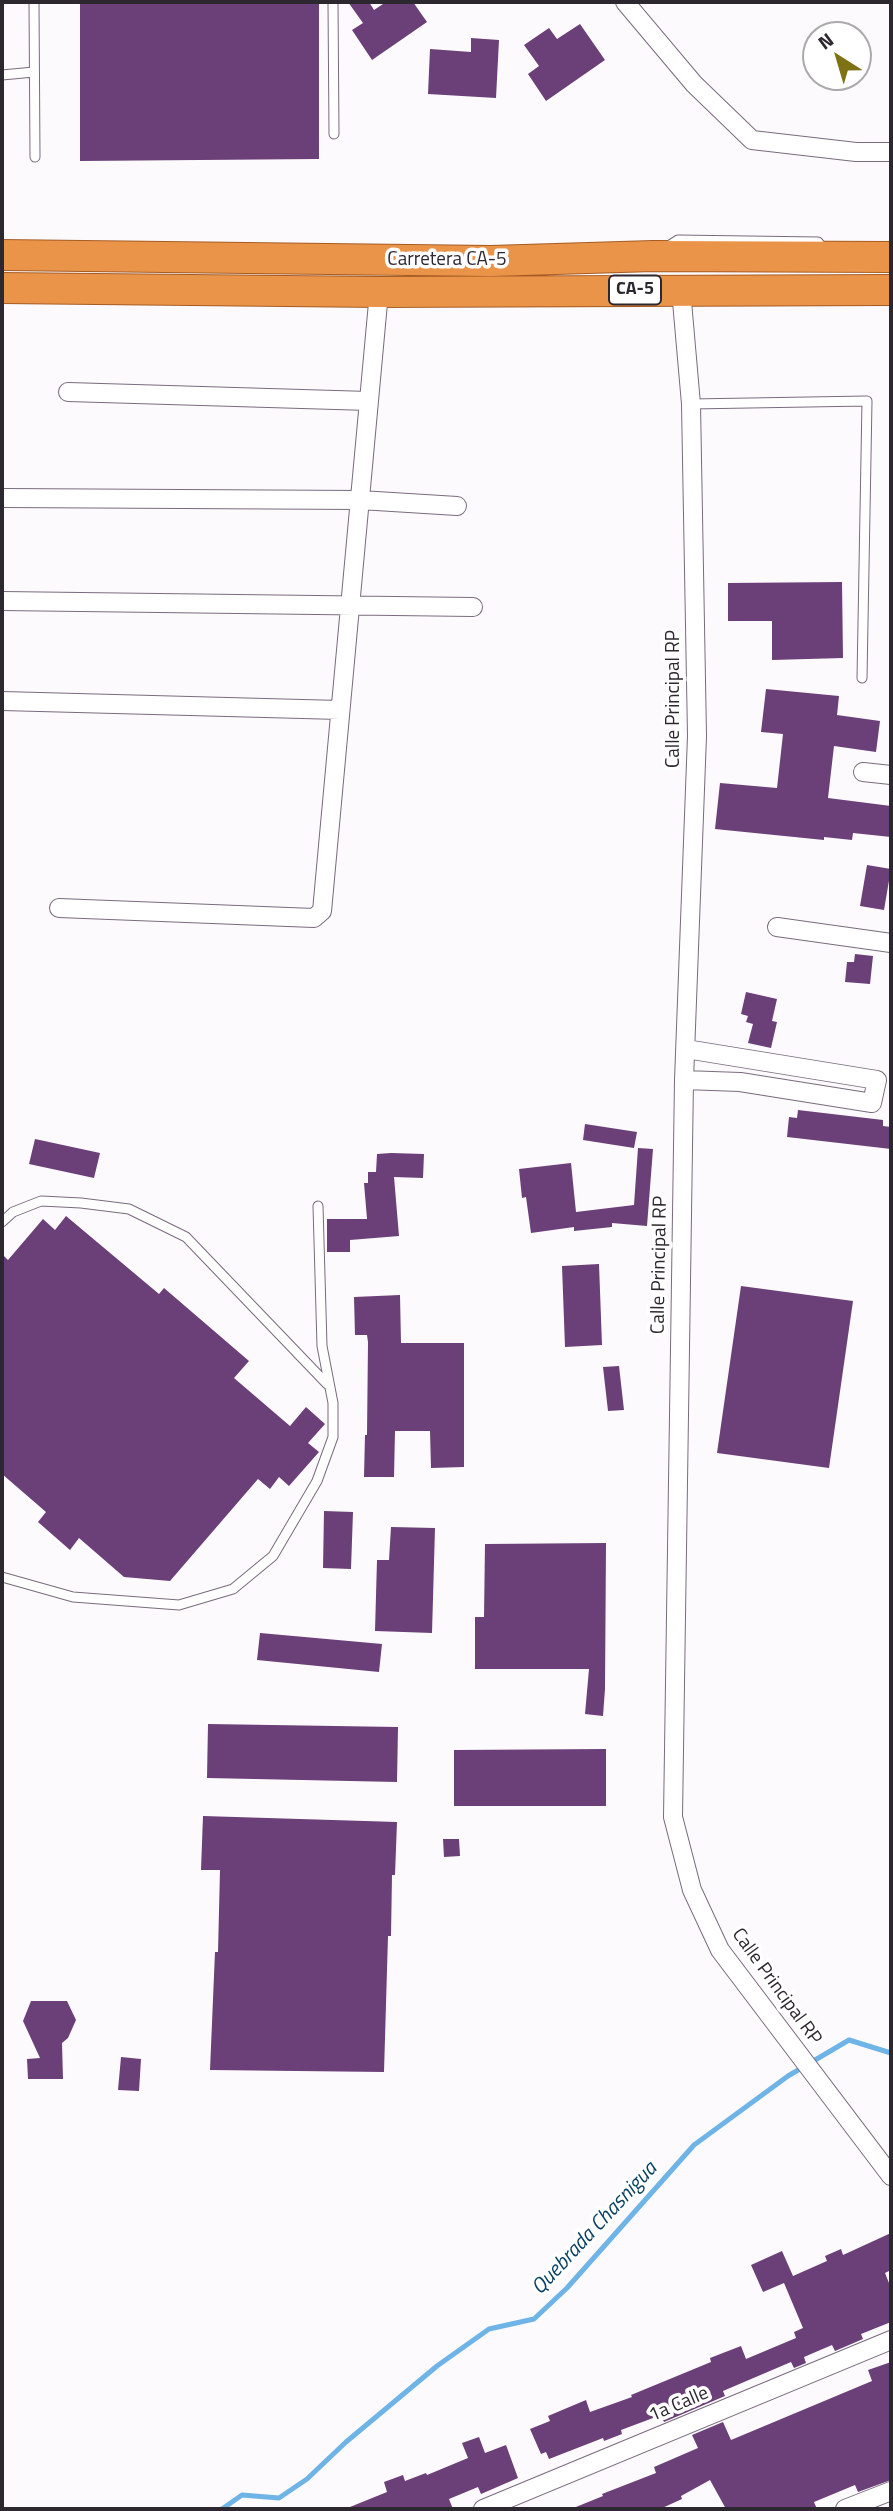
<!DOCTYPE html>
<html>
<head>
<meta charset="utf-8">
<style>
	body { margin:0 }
	#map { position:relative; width:893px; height:2511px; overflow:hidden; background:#fdfafe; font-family:"Titillium Web",sans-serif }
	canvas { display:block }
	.frame { position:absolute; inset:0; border:4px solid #2d272f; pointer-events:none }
	.north { position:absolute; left:802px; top:21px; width:70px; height:70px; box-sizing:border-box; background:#fff; border:2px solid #aba9ac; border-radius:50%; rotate:323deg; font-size:19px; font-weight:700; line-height:28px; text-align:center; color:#2d272f }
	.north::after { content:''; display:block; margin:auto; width:24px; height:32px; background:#7d7314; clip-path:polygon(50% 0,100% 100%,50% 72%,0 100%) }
</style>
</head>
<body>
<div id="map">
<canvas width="893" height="2511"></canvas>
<div class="frame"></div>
<div class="north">N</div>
</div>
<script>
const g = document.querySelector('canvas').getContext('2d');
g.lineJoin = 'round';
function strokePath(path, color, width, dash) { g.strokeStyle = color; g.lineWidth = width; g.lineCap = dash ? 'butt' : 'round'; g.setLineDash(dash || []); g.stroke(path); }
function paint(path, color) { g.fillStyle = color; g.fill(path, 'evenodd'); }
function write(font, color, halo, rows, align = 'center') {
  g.font = font + ' "Titillium Web",sans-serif'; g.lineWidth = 7; g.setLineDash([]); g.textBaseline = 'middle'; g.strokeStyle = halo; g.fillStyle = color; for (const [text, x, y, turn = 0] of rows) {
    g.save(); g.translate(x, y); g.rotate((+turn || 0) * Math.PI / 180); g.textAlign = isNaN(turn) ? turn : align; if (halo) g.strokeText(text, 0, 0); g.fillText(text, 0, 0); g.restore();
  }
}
const stream = new Path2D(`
	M 222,2509 L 242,2495 L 279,2498 L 307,2479 L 346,2442 L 437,2366 L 489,2329 L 534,2319 L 567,2288 L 694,2145 L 788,2076 L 849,2040 L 891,2053`);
const building = new Path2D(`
	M 80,2 L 319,2 L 319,159 L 80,161 Z
	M 348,2 L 369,2 L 374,10 L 386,2 L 413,2 L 427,22 L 372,60 L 352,30 L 363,23 Z
	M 580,24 L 605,60 L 546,101 L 528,74 L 539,66 L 524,45 L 549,28 L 557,39 Z
	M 471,38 L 499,40 L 496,98 L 428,94 L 430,49 L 471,52 Z
	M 842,582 L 843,658 L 772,660 L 772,621 L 728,621 L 728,583 Z
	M 766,689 L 839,696 L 837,715 L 880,721 L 876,752 L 834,746 L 828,798 L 891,806 L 891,837 L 853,833 L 852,840 L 824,837 L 824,840 L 715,829 L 720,783 L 777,788 L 783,734 L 761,732 Z
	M 867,865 L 891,869 L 884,910 L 860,906 Z
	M 855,954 L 873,956 L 870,984 L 845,982 L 847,962 L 854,962 Z
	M 746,992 L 777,999 L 772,1021 L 777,1022 L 771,1048 L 748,1043 L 753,1024 L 746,1022 L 748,1016 L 741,1014 Z
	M 798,1110 L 883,1120 L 883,1126 L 891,1127 L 891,1149 L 787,1137 L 789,1117 L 797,1118 Z
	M 585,1124 L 637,1132 L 634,1148 L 583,1140 Z
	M 35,1139 L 100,1153 L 94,1178 L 29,1164 Z
	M 638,1148 L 653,1149 L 647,1226 L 612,1223 L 612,1227 L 574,1231 L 574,1227 L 531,1233 L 526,1197 L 522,1198 L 519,1169 L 571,1163 L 576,1212 L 634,1205 Z
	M 391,1153 L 424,1154 L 423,1178 L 394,1177 L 399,1236 L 350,1240 L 350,1252 L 327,1252 L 327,1219 L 367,1219 L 364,1183 L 368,1183 L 368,1172 L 376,1172 L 377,1154 Z
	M 66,1216 L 159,1294 L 164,1288 L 249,1361 L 234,1378 L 290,1426 L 306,1407 L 325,1424 L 308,1443 L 319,1452 L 289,1486 L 279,1477 L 270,1489 L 258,1479 L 170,1581 L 124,1577 L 79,1538 L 70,1550 L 38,1522 L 46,1512 L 2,1474 L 2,1254 L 8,1260 L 43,1219 L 55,1230 Z
	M 599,1264 L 602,1345 L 565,1347 L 562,1266 Z
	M 741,1286 L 853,1301 L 829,1468 L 717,1453 Z
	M 400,1295 L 401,1343 L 464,1343 L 464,1467 L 431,1468 L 430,1431 L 395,1431 L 394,1477 L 364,1477 L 365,1435 L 367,1435 L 368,1342 L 367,1335 L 355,1335 L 354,1297 Z
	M 619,1366 L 624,1410 L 608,1411 L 603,1367 Z
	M 324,1511 L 353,1512 L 351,1569 L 323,1568 Z
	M 391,1527 L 435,1528 L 432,1633 L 375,1631 L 377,1560 L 389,1560 Z
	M 606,1543 L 605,1689 L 603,1716 L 585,1714 L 589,1669 L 475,1669 L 475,1617 L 484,1617 L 485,1544 Z
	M 260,1633 L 382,1644 L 379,1672 L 257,1660 Z
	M 208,1724 L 398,1727 L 397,1782 L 207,1778 Z
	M 606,1749 L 606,1806 L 454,1806 L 454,1750 Z
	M 203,1816 L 397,1822 L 395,1875 L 392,1875 L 391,1936 L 388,1936 L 384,2072 L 210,2070 L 215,1952 L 218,1952 L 220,1870 L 201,1870 Z
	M 443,1839 L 459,1839 L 460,1856 L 444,1857 Z
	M 31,2001 L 67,2001 L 76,2020 L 68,2038 L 62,2043 L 63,2079 L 28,2079 L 27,2059 L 40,2058 L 23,2021 Z
	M 121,2057 L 141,2059 L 139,2091 L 118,2090 Z
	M 891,2233 L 891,2270 L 885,2273 L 891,2288 L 891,2322 L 861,2334 L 863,2339 L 835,2351 L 832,2345 L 804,2357 L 806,2363 L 794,2368 L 791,2362 L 723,2391 L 725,2396 L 664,2422 L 661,2415 L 621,2430 L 622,2434 L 604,2441 L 603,2438 L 549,2459 L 546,2452 L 541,2454 L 530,2429 L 550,2421 L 548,2416 L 586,2400 L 590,2412 L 632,2397 L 631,2395 L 711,2362 L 710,2358 L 741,2346 L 746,2359 L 796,2338 L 794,2332 L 803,2328 L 784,2283 L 763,2292 L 751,2265 L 782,2251 L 793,2276 L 827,2261 L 825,2256 L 841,2249 L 843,2255 Z
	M 891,2362 L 891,2480 L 858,2492 L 855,2485 L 814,2502 L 817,2509 L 726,2509 L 710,2480 L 681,2496 L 682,2499 L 660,2509 L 571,2509 L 603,2496 L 602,2494 L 656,2473 L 654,2467 L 698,2448 L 692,2435 L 723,2422 L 731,2440 L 872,2381 L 868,2370 Z
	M 479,2437 L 485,2453 L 506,2445 L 518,2478 L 481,2494 L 478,2487 L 449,2499 L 453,2509 L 345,2509 L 387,2492 L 384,2482 L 403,2475 L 405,2481 L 426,2473 L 427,2475 L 468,2458 L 462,2443 Z`);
const service = new Path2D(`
	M 34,2 L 35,157
	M 333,2 L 334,134
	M 2,75 L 34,72
	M 667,247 L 678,240 L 818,242 L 825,251
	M 691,404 L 867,401 L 862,678
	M 2,1222 L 13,1212 L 41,1201 L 81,1203 L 129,1209 L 186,1237 L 327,1384
	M 2,1577 L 73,1597 L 179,1605 L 233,1589 L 273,1556 L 317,1481 L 333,1437 L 333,1403 L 322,1346 L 318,1206`);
const minor = new Path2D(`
	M 625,2 L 694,84 L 752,140 L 856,152 L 891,152
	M 681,290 L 691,404 L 697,736 L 684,1080 L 673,1817 L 692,1890 L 720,1950 L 891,2176
	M 68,392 L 369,401
	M 2,498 L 360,500 L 457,506
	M 2,601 L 473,607
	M 2,701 L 340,710
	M 863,772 L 891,775
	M 59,908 L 314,918 L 322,911 L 379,292
	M 777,927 L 891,943
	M 684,1080 L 740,1082 L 872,1103 L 877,1080 L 686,1049
	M 483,2509 L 891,2340
	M 845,2509 L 891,2491`);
const trunk = new Path2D(`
	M 2,255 L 491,261 L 653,256 L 891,257
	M 2,288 L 379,292 L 891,290`);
const shields = [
	[635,290,52]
];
const shieldNames = [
	["CA-5",635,290]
];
const streetNames = [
	["Carretera CA-5",447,260],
	["Calle Principal RP",674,699,-90],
	["Calle Principal RP",660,1265,-89],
	["Calle Principal RP",776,1987,54],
	["1a Calle",679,2405,-23]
];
const waterNames = [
	["Quebrada Chasnigua",595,2229,-47]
];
strokePath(stream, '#6fb4e7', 5);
paint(building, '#6b3f77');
strokePath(service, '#796b7d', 11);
strokePath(minor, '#796b7d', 20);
strokePath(trunk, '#a55c23', 32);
strokePath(service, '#fff', 9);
strokePath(minor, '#fff', 18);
strokePath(trunk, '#ea944a', 30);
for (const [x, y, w] of shields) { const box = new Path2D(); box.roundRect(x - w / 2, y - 14.5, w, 29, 5); g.fillStyle = '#fff'; g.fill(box); strokePath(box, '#2d272f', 2); }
write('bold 18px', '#2d272f', null, shieldNames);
write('19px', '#2d272f', '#fff', streetNames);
write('italic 21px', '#053e5f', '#fff', waterNames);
</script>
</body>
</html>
